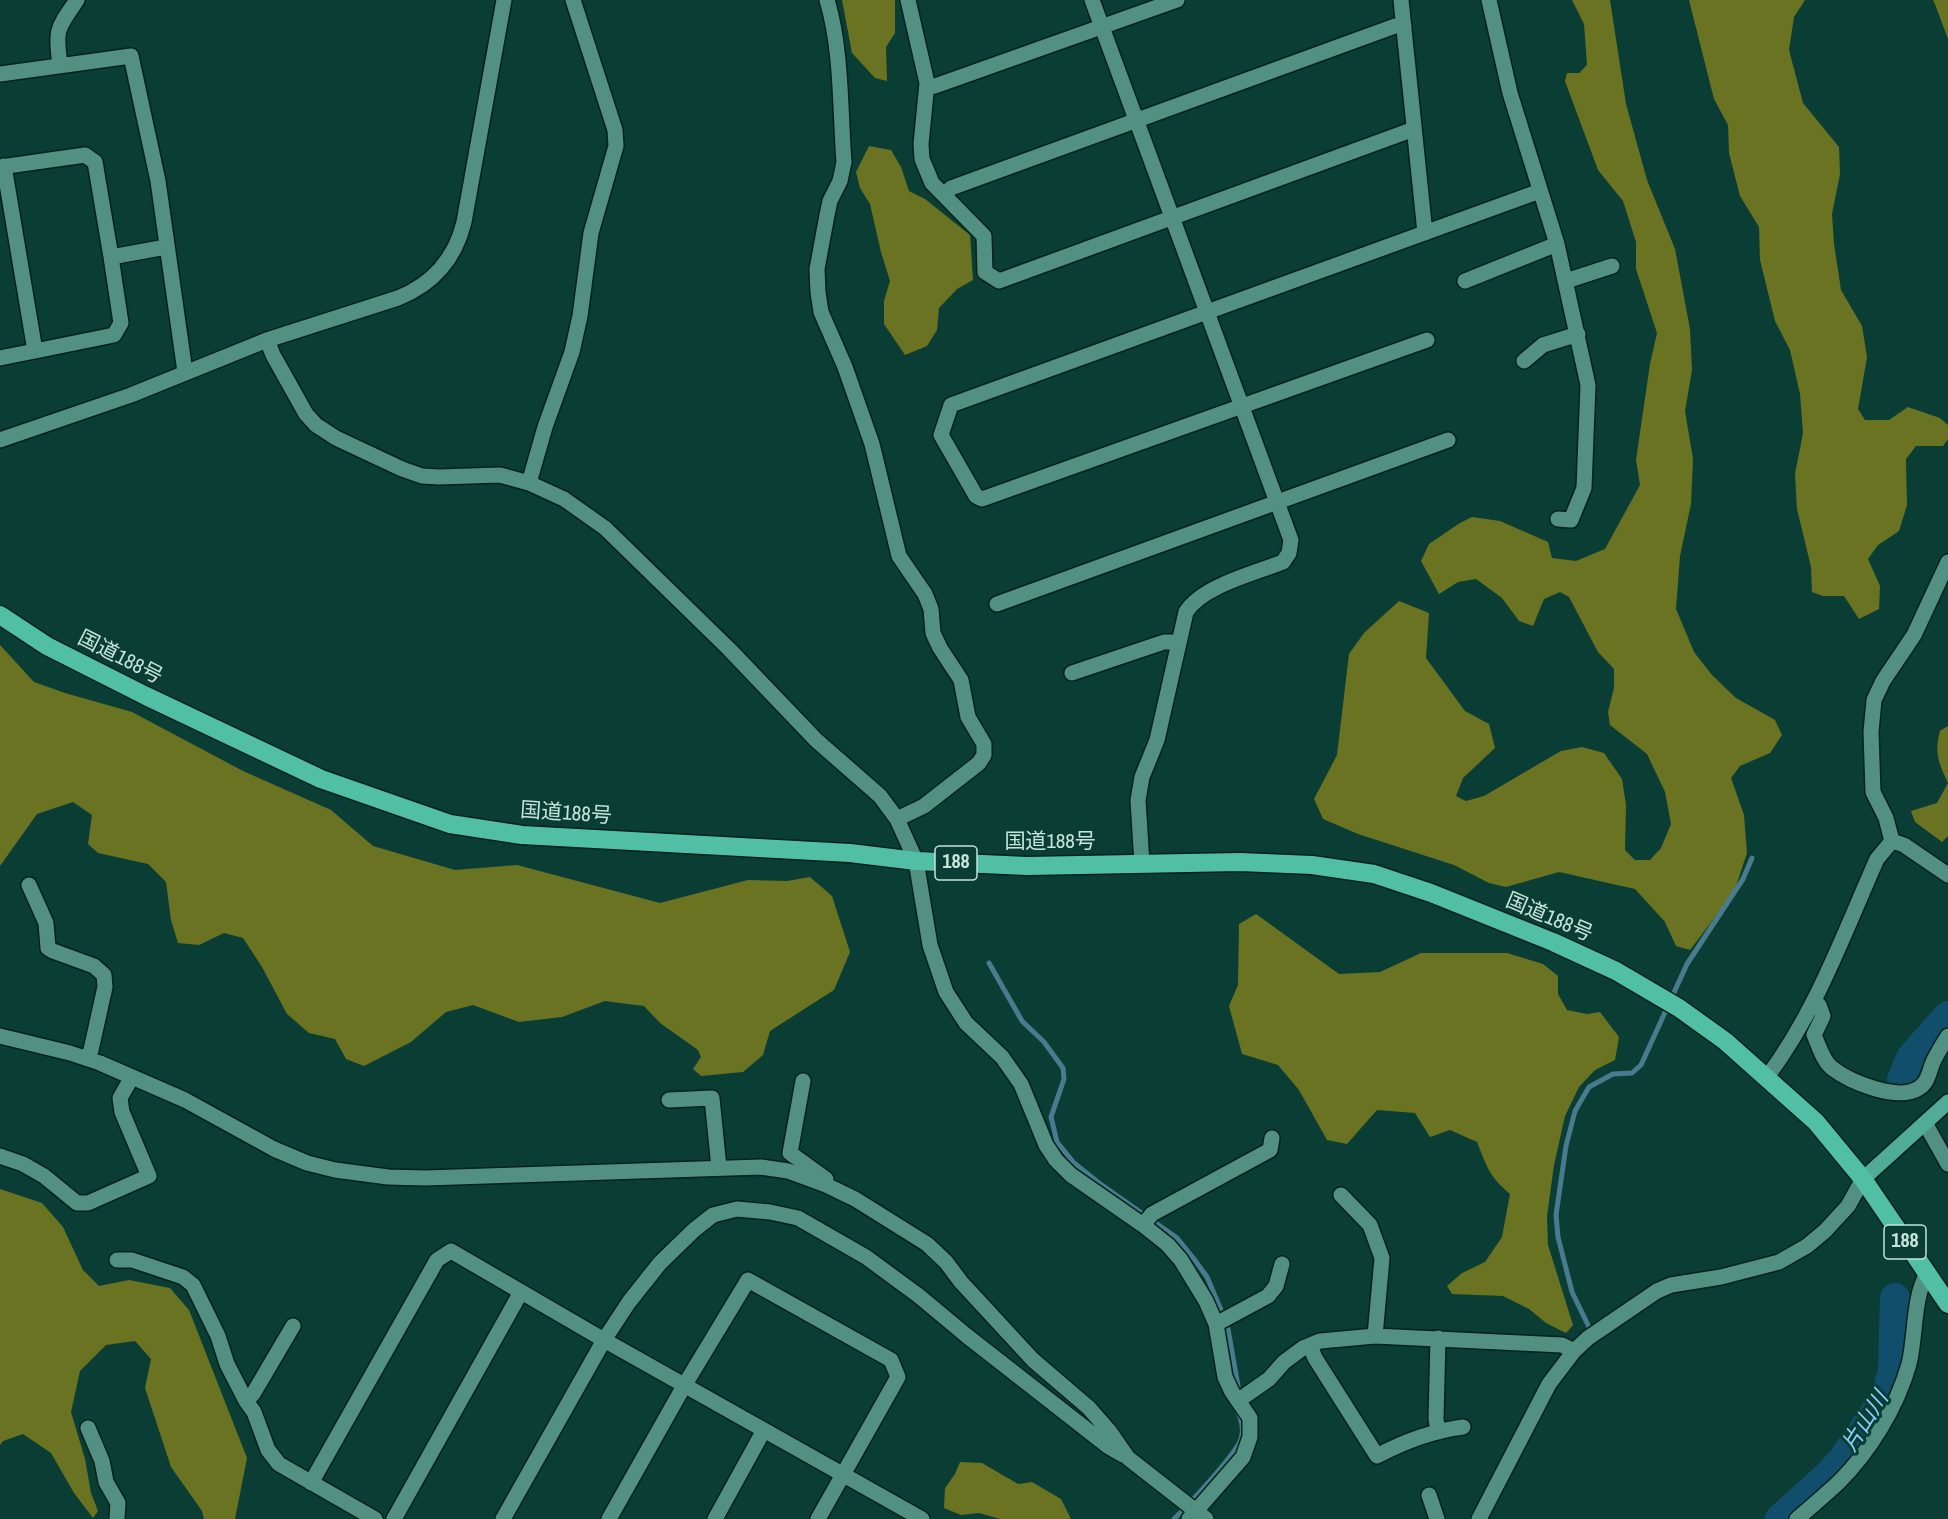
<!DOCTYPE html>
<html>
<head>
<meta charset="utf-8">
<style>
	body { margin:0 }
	canvas { display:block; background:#0a3d33 }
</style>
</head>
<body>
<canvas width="1948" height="1519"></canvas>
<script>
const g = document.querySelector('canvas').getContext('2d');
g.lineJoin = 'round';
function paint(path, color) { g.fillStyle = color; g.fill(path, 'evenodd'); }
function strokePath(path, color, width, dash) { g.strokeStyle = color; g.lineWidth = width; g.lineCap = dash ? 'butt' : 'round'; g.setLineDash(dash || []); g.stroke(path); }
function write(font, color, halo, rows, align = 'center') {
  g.font = font + ' "Archivo Narrow","Noto Sans JP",sans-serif'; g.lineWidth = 6; g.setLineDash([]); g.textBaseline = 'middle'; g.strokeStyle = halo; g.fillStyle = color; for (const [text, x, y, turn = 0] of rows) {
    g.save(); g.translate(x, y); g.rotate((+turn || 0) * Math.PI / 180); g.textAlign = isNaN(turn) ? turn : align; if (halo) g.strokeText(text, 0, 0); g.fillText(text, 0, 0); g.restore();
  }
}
const forest = new Path2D(`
	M 842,0 L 895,0 L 895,33 L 886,47 L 887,81 L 875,78 L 852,53 Z
	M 1572,0 L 1610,0 L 1626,104 L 1647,180 L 1675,249 L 1690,329 L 1692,370 L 1685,411 L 1693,459 L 1691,504 L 1680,556 L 1676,609 L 1694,652 L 1712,675 L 1736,698 L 1775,720 L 1782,735 L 1770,753 L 1740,766 L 1731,778 L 1744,815 L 1747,853 L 1734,892 L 1690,950 L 1676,946 L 1665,922 L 1635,889 L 1559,872 L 1506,887 L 1489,883 L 1454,865 L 1358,834 L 1323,819 L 1314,799 L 1337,755 L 1349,654 L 1364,633 L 1399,601 L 1429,613 L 1426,658 L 1465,711 L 1489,724 L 1495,748 L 1463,778 L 1456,796 L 1466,801 L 1484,796 L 1561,751 L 1582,747 L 1604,753 L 1622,779 L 1626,805 L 1625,850 L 1635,860 L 1650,860 L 1661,848 L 1671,824 L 1665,792 L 1647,754 L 1610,725 L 1608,712 L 1614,688 L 1614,669 L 1598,652 L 1569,597 L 1560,592 L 1544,599 L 1533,626 L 1519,621 L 1502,598 L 1476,579 L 1458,582 L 1439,594 L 1421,561 L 1429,544 L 1460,523 L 1472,517 L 1500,521 L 1548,542 L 1552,558 L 1576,561 L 1605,549 L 1640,485 L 1636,460 L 1650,364 L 1657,333 L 1636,269 L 1636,242 L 1623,201 L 1598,170 L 1565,81 L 1567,73 L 1579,73 L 1587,65 L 1584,24 Z
	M 1689,0 L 1805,0 L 1794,17 L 1789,50 L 1803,103 L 1839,147 L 1840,174 L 1832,214 L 1834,244 L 1841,290 L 1862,326 L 1867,357 L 1858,409 L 1865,420 L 1889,420 L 1908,407 L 1940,418 L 1948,425 L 1948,439 L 1943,446 L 1916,446 L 1906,459 L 1907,505 L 1899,531 L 1878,545 L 1868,559 L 1880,586 L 1879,609 L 1859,619 L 1844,596 L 1823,596 L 1812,592 L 1811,567 L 1797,509 L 1795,474 L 1803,433 L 1800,394 L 1790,350 L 1775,321 L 1760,260 L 1759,227 L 1740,196 L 1729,153 L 1728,125 L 1714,99 Z
	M 1933,0 L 1948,0 L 1948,39 L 1935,4 Z
	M 869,146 L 891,150 L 901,167 L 909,191 L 925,199 L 970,235 L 973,280 L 957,289 L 939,308 L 937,330 L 927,346 L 905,355 L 884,324 L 884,301 L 890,281 L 881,252 L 870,204 L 860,188 L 856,172 Z
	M 0,645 L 34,682 L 65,693 L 132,712 L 243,771 L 331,810 L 373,846 L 455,870 L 517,865 L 660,903 L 748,880 L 787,881 L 810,877 L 832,896 L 850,952 L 834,990 L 770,1031 L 763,1055 L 743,1072 L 701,1076 L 693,1069 L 701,1057 L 698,1050 L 660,1023 L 644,1006 L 605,1001 L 562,1017 L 519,1022 L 473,1005 L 446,1012 L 411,1042 L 364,1066 L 346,1059 L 335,1039 L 309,1033 L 287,1014 L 262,967 L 243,938 L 224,933 L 199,945 L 178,943 L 171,920 L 166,882 L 148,864 L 98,853 L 88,844 L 92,815 L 73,802 L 37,814 L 0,866 Z
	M 1948,726 L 1948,836 L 1942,842 L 1915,822 L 1911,811 L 1937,803 L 1948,783 C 1939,763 1934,754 1940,731 Z
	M 1256,914 L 1339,974 L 1380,972 L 1421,953 L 1507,953 L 1543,964 L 1558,976 L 1558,994 L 1567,1010 L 1587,1014 L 1600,1012 L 1619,1037 L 1615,1060 L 1595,1070 L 1579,1087 L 1565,1116 L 1554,1165 L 1547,1216 L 1548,1245 L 1573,1325 L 1566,1333 L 1546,1323 L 1529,1309 L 1503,1296 L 1452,1294 L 1447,1286 L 1462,1273 L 1485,1262 L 1502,1237 L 1510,1194 C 1489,1176 1487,1167 1477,1142 L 1450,1130 L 1430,1137 L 1415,1113 L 1377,1110 L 1347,1144 L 1327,1140 L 1299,1090 L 1278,1065 L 1242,1054 L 1229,1006 L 1238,985 L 1239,924 Z
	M 0,1189 L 42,1203 L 63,1227 L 83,1270 L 99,1286 L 129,1280 L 170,1288 L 189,1310 L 247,1458 L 235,1519 L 204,1519 L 202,1511 L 171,1467 L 145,1388 L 151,1359 L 135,1341 L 106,1345 L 80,1371 L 71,1412 L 85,1459 L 91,1493 L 98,1511 L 93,1518 L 74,1493 L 51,1453 L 23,1434 L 3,1441 L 0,1445 Z
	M 960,1462 L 982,1463 L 1018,1484 L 1032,1482 L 1061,1499 L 1071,1519 L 1000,1519 L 979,1513 L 961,1515 L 944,1508 L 945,1488 L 955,1474 Z`);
const stream = new Path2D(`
	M 989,963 L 1022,1021 L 1044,1042 L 1063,1068 L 1064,1079 L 1051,1117 L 1057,1142 L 1074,1163 L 1099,1183 L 1177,1238 L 1194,1259 L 1207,1277 L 1221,1310 L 1228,1329 L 1238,1386 L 1237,1394
	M 1588,1335 L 1589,1327 L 1572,1292 L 1558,1237 L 1556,1215 L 1566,1146 L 1575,1111 L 1589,1087 L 1613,1074 L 1632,1073 L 1641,1065 L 1687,964 L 1743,879 L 1752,858
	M 1174,1519 C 1187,1507 1237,1453 1241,1439 C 1244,1430 1242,1421 1238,1412`);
const river = new Path2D(`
	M 1902,1080 L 1911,1058 L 1948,1016
	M 1780,1519 L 1830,1474 L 1843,1459 L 1886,1397 L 1893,1370 L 1895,1298`);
const minor = new Path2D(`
	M 827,0 C 842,49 840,111 844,162 L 840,181 L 830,201 L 827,215 L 817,269 L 818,292 L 821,312 L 845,367 L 872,444 L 899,556 L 925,594 L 931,609 L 933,633 L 940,648 L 961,680 L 968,717 L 984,744 L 984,755 L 979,763 L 924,806 L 897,819
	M 908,0 L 927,83 L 921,144 L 922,159 L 932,183 L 984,236 L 985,272 L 999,281 L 1414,129
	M 1092,0 L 1291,540 L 1289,553 L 1283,562 C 1255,573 1202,586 1186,612 L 1157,740 L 1142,777 L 1138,800 L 1142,864
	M 1401,0 L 1425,233
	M 1489,0 L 1510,93 L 1557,244 L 1588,385 L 1584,488 L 1571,520 L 1558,519
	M 60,65 C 55,29 57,29 77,0
	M 0,74 L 131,56 L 158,181 L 185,372
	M 927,87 L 935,86 L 1177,0
	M 0,167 L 85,155 L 95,162 L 111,257
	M 944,195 L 951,188 L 1395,26 L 1404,25
	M 1465,281 L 1557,244
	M 1566,281 L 1612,266
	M 267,340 L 273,355 L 306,414 L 316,425 L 336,438 L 402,469 L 422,476 L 439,477 L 500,475 L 529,483 L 564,499 L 605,528 L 729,649 L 816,740 L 880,796 L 897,819 L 916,861 L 930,945 L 946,992 L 966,1023 L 1002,1057 L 1021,1084 L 1046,1145 L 1056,1160 L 1071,1175 L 1143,1225 L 1168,1245 L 1181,1260 L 1206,1301 L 1216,1324 L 1225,1377 L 1232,1392 L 1250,1418 L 1250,1437 L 1243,1457 L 1189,1519
	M 1427,340 L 982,499 L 976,496 L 941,435 L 951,405 L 1540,191
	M 35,351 L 114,335 L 121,323 L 111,257 L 166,247
	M 0,358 L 35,351 L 4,166
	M 1524,361 L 1543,345 L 1578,334
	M 0,440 L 131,395 L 267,340 L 398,298 C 433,284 455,259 464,222 L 504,0
	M 529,483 L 545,427 L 572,352 L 580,316 L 591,233 L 616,146 L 615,130 L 573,0
	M 997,604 L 1448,440
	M 1072,673 L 1164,642 L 1178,642
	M 1892,841 L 1904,845 L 1948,875
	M 29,885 L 46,923 L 48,948 L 53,951 L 94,966 L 104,975 L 105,987 L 91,1050 L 87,1058
	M 1814,1001 L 1819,1005 L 1823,1016 L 1814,1035 C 1819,1046 1823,1061 1832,1068 C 1850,1082 1898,1102 1919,1088 C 1929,1082 1929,1070 1934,1060 C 1938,1052 1943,1044 1948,1036
	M 0,1036 L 70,1053 L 100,1063 L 185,1100 L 274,1149 L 307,1163 L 335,1170 L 388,1177 L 425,1178 L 761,1167 L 788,1171 L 826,1185 L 855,1199 L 927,1244 L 946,1262 L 961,1282 L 1033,1360 L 1089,1408 L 1110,1432 L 1128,1458 L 1206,1519
	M 1767,1077 C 1816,1012 1844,933 1877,859 L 1892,841 L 1886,818 L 1873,792 L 1871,732 L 1874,700 L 1883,681 L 1914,635 L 1948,562
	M 803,1081 L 790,1153 L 826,1179
	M 669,1100 L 712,1098 L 719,1168
	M 1925,1123 L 1948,1164
	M 0,1156 L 23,1164 L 44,1176 L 77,1203 L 88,1203 L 149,1176 L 122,1112 L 120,1098 L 132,1077
	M 1341,1195 L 1370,1225 L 1382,1258 L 1375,1336
	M 1143,1225 L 1152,1214 L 1270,1150 L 1272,1138
	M 117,1260 L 132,1260 L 183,1277 L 193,1285 L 218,1336 L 227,1364 L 246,1401 L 254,1412 L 268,1450 L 279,1464 L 375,1519
	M 1216,1324 L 1268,1296 L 1276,1286 L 1282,1264
	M 1438,1338 L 1436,1419 L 1438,1430
	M 1310,1346 L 1315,1358 L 1377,1456 C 1405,1441 1432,1431 1463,1427
	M 1239,1400 L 1269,1379 L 1284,1362 L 1303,1348 L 1320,1341 L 1375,1336 L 1562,1345 L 1574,1351
	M 246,1401 L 253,1394 L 293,1326
	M 88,1428 L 102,1461 L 106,1482 L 118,1503 L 117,1519
	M 311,1483 L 437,1260 L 451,1251 L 604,1340 L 922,1519
	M 1429,1495 L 1437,1519
	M 394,1519 L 521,1292
	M 503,1519 L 604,1340 L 629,1302 L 660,1263 L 694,1230 L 713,1215 L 737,1209 L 770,1212 L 798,1218 L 866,1257 L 919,1296 L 967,1336 L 1109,1447 L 1123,1455
	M 609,1519 L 684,1386 L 748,1280 L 891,1360 L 898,1377 L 818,1519
	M 715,1519 L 764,1430
	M 1479,1519 L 1549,1384 L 1574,1351 L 1588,1338 L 1657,1291 L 1671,1285 L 1721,1277 L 1779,1262 L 1807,1246 L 1825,1231 L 1848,1206 L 1863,1179
	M 1797,1519 C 1811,1507 1825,1495 1839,1482 C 1870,1451 1897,1407 1909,1364 C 1916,1336 1913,1297 1927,1274`);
const major = new Path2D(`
	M 1863,1179 L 1948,1102`);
const highway = new Path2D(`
	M 0,615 L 47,646 L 146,696 L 321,779 L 450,824 L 522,835 L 850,853 L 916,861 L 1027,866 L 1240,862 L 1312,865 L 1374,874 L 1431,893 L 1553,942 L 1616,971 L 1679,1008 L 1725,1041 L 1816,1122 L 1863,1179 L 1948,1304`);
const shields = [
	[956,863,42],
	[1905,1242,42]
];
const shieldNames = [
	["188",956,863],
	["188",1905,1242]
];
const streetNames = [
	["国道188号",120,658,27],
	["国道188号",566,814,4],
	["国道188号",1050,842],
	["国道188号",1549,918,23]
];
const waterNames = [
	["片山川",1866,1422,-58]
];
paint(forest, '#697322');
strokePath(stream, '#477b8d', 5);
strokePath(river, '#114e6c', 30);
strokePath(minor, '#01221b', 18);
strokePath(major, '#01221b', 18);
strokePath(highway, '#01221b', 21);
strokePath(minor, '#529081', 15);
strokePath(major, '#51ac97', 15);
strokePath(highway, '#51bfa6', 18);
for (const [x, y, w] of shields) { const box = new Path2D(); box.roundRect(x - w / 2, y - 17, w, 34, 4.5); g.fillStyle = '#0a3d33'; g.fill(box); strokePath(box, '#c5e4db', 1.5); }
write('bold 20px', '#c5e4db', null, shieldNames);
write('21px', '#c5e4db', '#0a3d33', streetNames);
write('italic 22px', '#88d2fe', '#0a3d33', waterNames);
</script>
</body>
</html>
